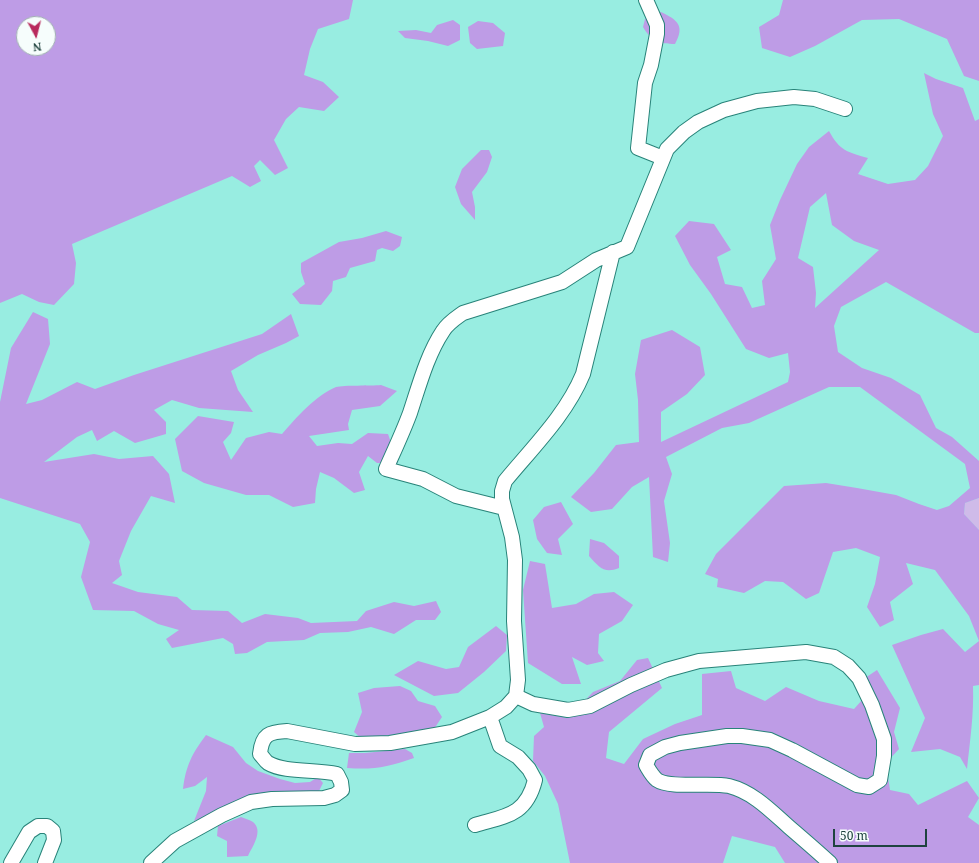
<!DOCTYPE html>
<html>
<head>
<meta charset="utf-8">
<style>
	body { margin:0 }
	#map { position:relative; width:979px; height:863px; overflow:hidden; background:#98ede1; font-family:"Noto Serif",serif }
	canvas { display:block }
	.north { position:absolute; left:16px; top:16px; width:40px; height:40px; box-sizing:border-box; background:#f6fdfc; border:1px solid #a0b3b0; border-radius:50%; rotate:173deg; font-size:11px; font-weight:700; line-height:16px; text-align:center; color:#1f433f }
	.north::after { content:''; display:block; margin:auto; width:14px; height:18px; background:#b82a5d; clip-path:polygon(50% 0,100% 100%,50% 72%,0 100%) }
	.scale { position:absolute; left:833px; top:829px; width:94px; height:18px; box-sizing:border-box; border:2px solid #1f433f; border-top:0; padding-left:5px; font-size:12px; line-height:14px; white-space:nowrap; color:#1f433f; -webkit-text-stroke:3px #f6fdfc; paint-order:stroke }
</style>
</head>
<body>
<div id="map">
<canvas width="979" height="863"></canvas>
<div class="north">N</div>
<div class="scale">50 m</div>
</div>
<script>
const g = document.querySelector('canvas').getContext('2d');
g.lineJoin = 'round';
function paint(path, color) { g.fillStyle = color; g.fill(path, 'evenodd'); }
function strokePath(path, color, width, dash) { g.strokeStyle = color; g.lineWidth = width; g.lineCap = dash ? 'butt' : 'round'; g.setLineDash(dash || []); g.stroke(path); }
const green = new Path2D(`
	M 979,498 L 979,530 L 964,514 L 965,503 Z`);
const forest = new Path2D(`
	M 0,0 L 353,0 L 349,19 L 318,29 L 310,49 L 304,75 L 323,82 L 339,97 L 324,111 L 299,107 L 286,119 L 274,140 L 288,168 L 275,175 L 260,160 L 254,166 L 261,181 L 250,187 L 232,176 L 72,244 L 76,263 L 74,284 L 54,305 L 39,302 L 22,294 L 0,303 ZM 24,24 L 48,24 L 48,48 L 24,48 Z
	M 783,0 L 979,0 L 979,81 L 964,76 L 947,39 L 899,19 L 862,20 L 815,46 L 790,57 L 762,48 L 759,27 L 779,15 Z
	M 661,12 C 678,20 685,26 675,44 C 660,44 651,41 643,27 L 645,19 Z
	M 453,20 L 460,25 L 460,40 L 448,46 L 428,41 L 405,38 L 398,31 L 416,30 L 431,33 L 437,25 Z
	M 478,21 L 493,23 L 505,33 L 503,46 L 477,49 L 470,43 L 468,27 Z
	M 924,73 L 936,79 L 963,88 L 975,121 L 979,119 L 979,333 L 975,333 L 886,282 L 841,307 L 834,326 L 838,352 L 862,368 L 891,378 L 920,395 L 936,428 L 952,437 L 979,461 L 979,498 L 965,503 L 964,514 L 979,530 L 979,641 L 969,616 L 935,570 L 906,563 L 913,584 L 890,602 L 894,620 L 880,627 L 867,607 L 875,584 L 880,557 L 856,548 L 833,552 L 819,593 L 806,599 L 783,582 L 765,581 L 744,593 L 717,587 L 718,579 L 705,574 L 716,554 L 784,486 L 826,483 L 857,488 L 896,495 L 919,504 L 937,510 L 949,506 L 970,488 L 965,464 L 860,387 L 829,387 L 749,423 L 722,428 L 666,457 L 672,474 L 664,501 L 670,543 L 668,562 L 653,557 L 649,477 L 632,487 L 612,509 L 591,512 L 571,497 L 594,473 L 616,445 L 639,442 L 638,400 L 635,374 L 641,340 L 672,330 L 700,347 L 705,375 L 687,394 L 661,412 L 661,442 L 788,382 L 790,372 L 788,353 L 769,358 L 746,349 L 711,294 L 690,265 L 675,236 L 689,221 L 714,224 L 731,250 L 717,257 L 725,284 L 742,287 L 752,308 L 765,305 L 762,281 L 776,259 L 770,225 L 780,200 L 797,164 L 809,147 L 829,131 C 840,151 847,152 868,158 L 858,174 L 888,184 L 915,180 L 928,166 L 943,136 L 933,114 ZM 826,193 L 832,225 L 854,241 L 879,250 L 815,308 L 816,293 L 813,267 L 798,258 L 810,207 Z
	M 481,150 L 489,150 L 492,157 L 487,172 L 472,192 L 475,207 L 475,220 L 461,204 L 455,187 L 462,169 Z
	M 386,231 L 402,237 L 400,246 L 393,251 L 382,248 L 377,250 L 375,261 L 350,268 L 346,277 L 333,281 L 332,291 L 321,305 L 300,304 L 292,294 L 305,284 L 301,272 L 301,263 L 339,242 L 362,238 Z
	M 33,312 L 48,319 L 50,344 L 26,404 L 42,400 L 77,382 L 95,389 L 134,375 L 262,334 L 291,314 L 299,336 L 286,343 L 258,355 L 231,371 L 238,390 L 253,412 L 199,408 L 172,400 L 154,410 L 166,422 L 166,434 L 135,443 L 114,431 L 97,441 L 92,430 L 77,437 L 44,462 L 94,454 L 119,459 L 153,456 L 169,474 L 175,503 L 151,496 L 131,531 L 119,561 L 122,575 L 112,583 L 138,592 L 177,597 L 192,610 L 228,611 L 242,623 L 265,614 L 298,618 L 311,623 L 357,621 L 366,611 L 394,602 L 414,606 L 436,601 L 441,612 L 435,620 L 416,620 L 394,634 L 371,627 L 348,632 L 320,633 L 304,640 L 267,642 L 247,653 L 235,654 L 233,644 L 223,638 L 172,648 L 166,639 L 179,630 L 158,624 L 134,611 L 93,610 L 81,577 L 90,542 L 80,524 L 0,498 L 0,402 L 11,348 Z
	M 381,385 L 397,391 L 380,406 L 352,410 L 348,424 L 349,430 L 309,436 L 317,446 L 338,443 L 352,444 L 368,433 L 388,434 L 398,463 L 377,463 L 368,456 L 359,472 L 365,490 L 354,493 L 334,478 L 320,472 L 316,489 L 315,503 L 293,507 L 269,495 L 246,495 L 204,483 L 182,471 L 175,439 L 198,416 L 234,422 L 231,433 L 223,442 L 231,460 L 246,438 L 269,432 L 282,434 C 296,418 316,395 336,387 C 344,385 371,386 381,385 Z
	M 561,502 L 573,524 L 558,539 L 562,555 L 547,553 L 537,539 L 533,520 L 544,507 Z
	M 590,539 L 604,543 L 619,556 L 619,568 C 604,574 599,567 589,556 Z
	M 530,561 L 545,564 L 552,608 L 576,604 L 594,594 L 614,592 L 633,605 L 622,621 L 599,634 L 598,653 L 604,661 L 587,665 L 572,657 L 581,684 L 562,684 L 528,663 L 523,590 Z
	M 496,626 L 507,635 L 506,651 L 484,672 L 458,693 L 434,696 L 394,675 L 418,661 L 446,669 L 459,667 L 468,647 Z
	M 943,629 L 965,652 L 979,641 L 979,685 L 973,686 C 974,714 970,741 967,769 L 960,757 L 940,749 L 911,752 L 925,718 L 892,645 L 921,635 Z
	M 648,658 L 662,688 L 609,732 L 606,758 L 624,764 L 643,739 L 675,724 L 702,715 L 702,674 L 731,671 L 736,688 L 765,701 L 786,687 L 819,701 L 854,709 L 871,690 L 865,678 L 877,670 L 900,708 L 894,732 L 899,749 L 886,763 L 890,790 L 909,794 L 918,805 L 967,781 L 979,798 L 968,817 L 979,825 L 979,863 L 785,863 L 775,847 L 732,836 L 723,863 L 570,863 L 558,804 L 545,776 L 533,761 L 534,736 L 544,727 L 540,713 L 568,718 L 593,692 L 620,681 L 637,660 Z
	M 400,686 L 411,691 L 418,701 L 435,706 L 442,717 L 434,729 L 362,739 L 354,732 L 362,712 L 358,693 L 374,688 Z
	M 206,735 L 233,747 L 246,763 L 258,771 L 280,779 L 295,783 L 310,782 L 318,777 L 323,783 L 319,791 L 299,792 L 210,815 L 194,821 L 206,791 L 207,777 L 195,786 L 183,789 C 186,765 192,754 206,735 Z
	M 405,749 L 412,753 L 414,758 C 388,767 374,770 347,768 L 349,753 L 365,753 Z
	M 241,817 C 244,818 250,820 253,822 C 264,831 252,847 248,856 L 227,857 L 227,841 L 217,836 L 218,826 Z`);
const minor = new Path2D(`
	M 646,0 L 657,25 L 657,34 L 651,65 L 645,83 L 638,148 L 663,158
	M 504,508 L 456,496 L 423,479 L 386,469 C 394,451 403,432 410,413 C 419,386 427,355 443,331 C 448,323 456,318 463,313 L 562,282 L 596,260 L 627,247 L 667,149 L 684,132 L 698,122 L 724,110 L 757,101 L 794,97 L 815,99 L 845,109
	M 516,696 L 533,704 L 568,710 L 590,706 L 631,685 L 666,670 L 699,661 L 806,652 L 834,657 L 848,666 L 859,678 L 872,705 L 884,739 L 884,756 L 880,780 L 869,787 L 857,785 L 792,750 L 770,740 L 742,736 L 727,736 L 680,743 L 665,747 L 650,755 L 646,765 C 649,770 652,776 657,780 C 670,789 710,782 729,786 C 753,792 771,811 789,827 C 803,839 817,851 830,863
	M 475,825 C 505,816 526,816 535,780 L 529,769 L 518,757 L 500,746 L 490,717
	M 11,863 L 29,832 L 38,826 L 47,826 L 53,831 L 54,840 L 45,863
	M 151,863 L 175,841 L 222,815 L 251,802 L 272,799 L 324,798 L 335,795 L 342,790 L 341,782 L 337,774 C 316,769 285,773 268,763 C 265,761 263,757 260,754 C 262,734 269,732 287,731 L 355,744 L 390,743 L 452,732 L 490,717 L 506,707 L 516,696 L 518,680 L 514,621 L 515,560 L 512,537 L 502,499 L 502,491 L 505,481 C 533,447 566,415 583,374 L 613,252`);
paint(green, '#cfbbe9');
paint(forest, '#be9ce6');
strokePath(minor, '#288379', 16);
strokePath(minor, '#fff', 14);
</script>
</body>
</html>
